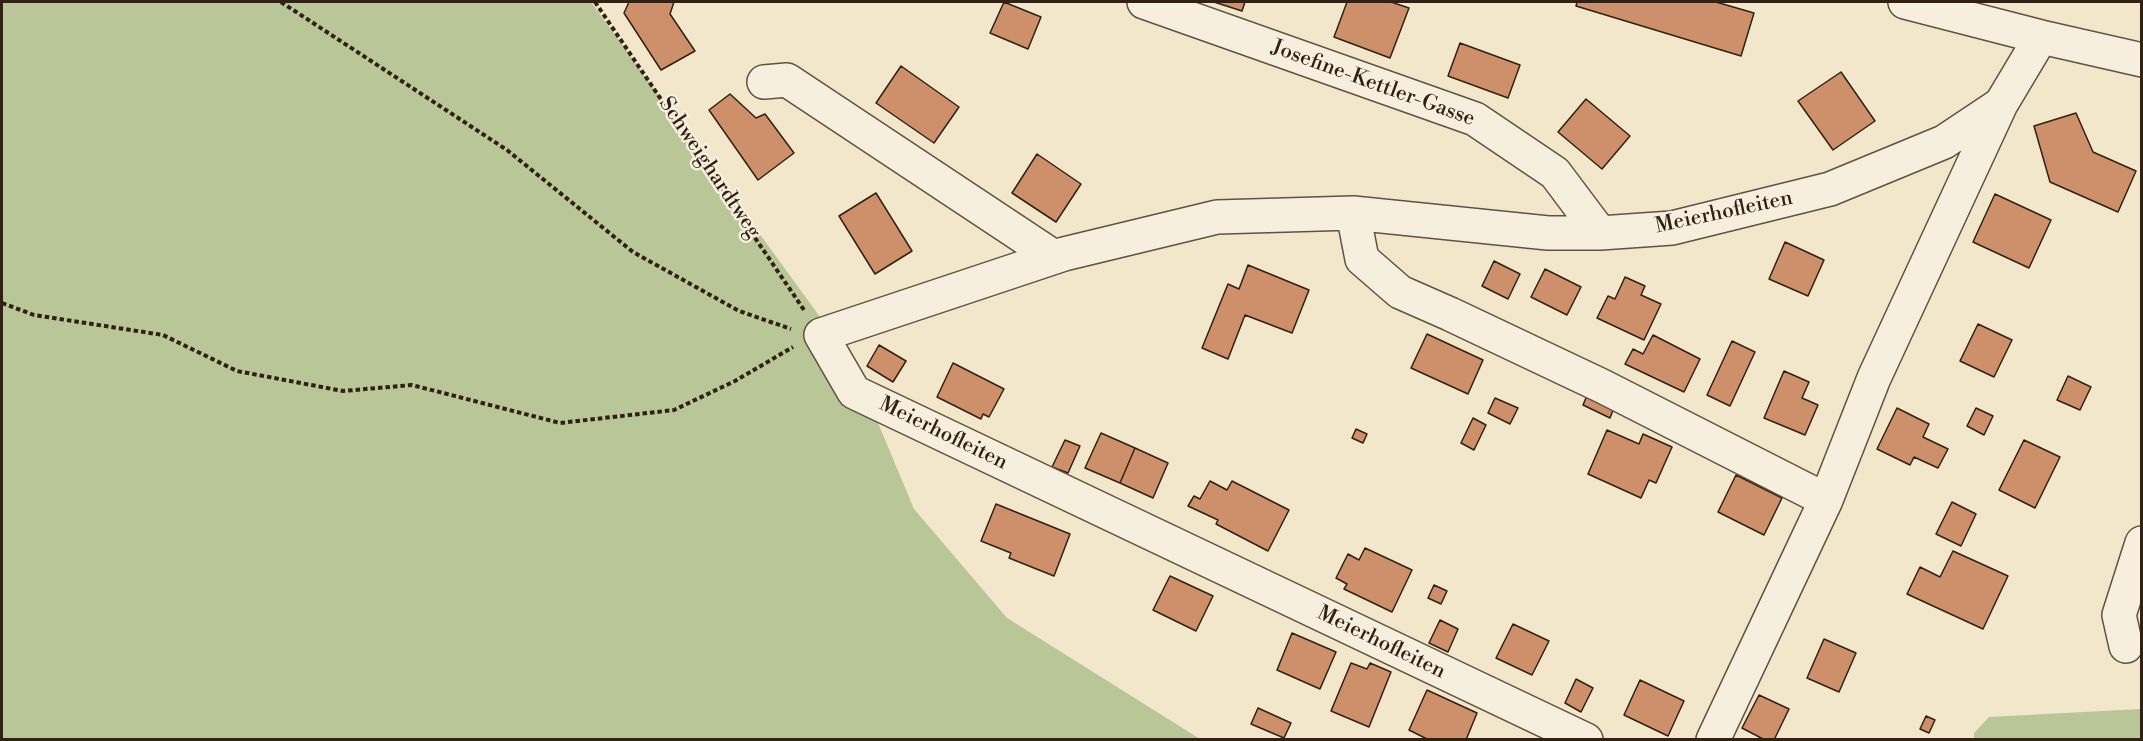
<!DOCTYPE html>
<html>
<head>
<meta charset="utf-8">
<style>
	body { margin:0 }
	#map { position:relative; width:2143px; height:741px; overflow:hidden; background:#f2e7ca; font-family:"Libre Bodoni",serif }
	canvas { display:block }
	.frame { position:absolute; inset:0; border:3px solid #302114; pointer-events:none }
</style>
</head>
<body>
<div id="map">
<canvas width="2143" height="741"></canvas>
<div class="frame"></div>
</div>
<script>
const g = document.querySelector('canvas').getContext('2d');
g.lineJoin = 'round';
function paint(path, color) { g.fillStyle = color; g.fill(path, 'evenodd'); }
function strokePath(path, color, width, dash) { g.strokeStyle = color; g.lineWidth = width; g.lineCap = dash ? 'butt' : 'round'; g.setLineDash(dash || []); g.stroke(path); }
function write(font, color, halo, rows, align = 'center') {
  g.font = font + ' "Libre Bodoni",serif'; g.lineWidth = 5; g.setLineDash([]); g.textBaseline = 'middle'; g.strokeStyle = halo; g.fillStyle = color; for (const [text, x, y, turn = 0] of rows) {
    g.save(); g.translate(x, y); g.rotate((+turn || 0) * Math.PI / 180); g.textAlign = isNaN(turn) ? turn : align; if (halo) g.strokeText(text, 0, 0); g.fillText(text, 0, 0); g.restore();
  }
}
const green = new Path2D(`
	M 2,2 L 591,2 L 852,361 L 914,509 L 1007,618 L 1200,739 L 2,739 Z
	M 2141,709 L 2141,739 L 1974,739 L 1974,733 L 1989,717 Z`);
const building = new Path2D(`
	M 629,2 L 674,2 L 670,14 L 695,51 L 661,70 L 624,13 Z
	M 1004,2 L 1041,17 L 1028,49 L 990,33 Z
	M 1214,2 L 1245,2 L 1242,11 Z
	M 1347,2 L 1391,2 L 1409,8 L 1390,58 L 1334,37 Z
	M 1577,2 L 1716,2 L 1754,13 L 1741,56 L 1576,6 Z
	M 1460,43 L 1520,65 L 1508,98 L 1448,76 Z
	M 901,66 L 959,107 L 934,143 L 876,103 Z
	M 1841,72 L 1875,121 L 1833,150 L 1798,101 Z
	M 730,94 L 756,118 L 765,114 L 794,153 L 758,180 L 709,110 Z
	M 1586,99 L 1630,136 L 1602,169 L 1558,132 Z
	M 2076,113 L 2093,152 L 2136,171 L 2118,212 L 2050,182 L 2034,126 Z
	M 1037,154 L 1081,184 L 1056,222 L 1012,193 Z
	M 876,193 L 912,251 L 875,274 L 839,216 Z
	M 1995,194 L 2051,220 L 2029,268 L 1973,242 Z
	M 1785,242 L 1824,260 L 1808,296 L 1769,279 Z
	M 1494,261 L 1520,274 L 1508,299 L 1482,286 Z
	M 1248,265 L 1309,290 L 1292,333 L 1245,315 L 1228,359 L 1202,348 L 1228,284 L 1239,289 Z
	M 1545,269 L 1581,287 L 1567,315 L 1531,297 Z
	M 1625,277 L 1645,286 L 1641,295 L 1661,304 L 1644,340 L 1597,318 L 1608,296 L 1615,299 Z
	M 1978,324 L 2012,340 L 1994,377 L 1960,361 Z
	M 1427,334 L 1483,360 L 1468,394 L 1411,368 Z
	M 1653,335 L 1700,359 L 1684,392 L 1625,364 L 1633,349 L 1643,354 Z
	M 1732,341 L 1755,352 L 1730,406 L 1707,395 Z
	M 879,345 L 906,361 L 893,382 L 867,366 Z
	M 953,363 L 1004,389 L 989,417 L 983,414 L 981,419 L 937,397 Z
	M 1784,371 L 1809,382 L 1802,398 L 1818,405 L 1805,435 L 1764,418 Z
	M 2068,376 L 2091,387 L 2080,410 L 2057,400 Z
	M 1588,393 L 1615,405 L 1610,418 L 1583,405 Z
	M 1495,398 L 1518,408 L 1510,424 L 1488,413 Z
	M 1897,408 L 1929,424 L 1923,437 L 1948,449 L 1938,468 L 1914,457 L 1910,465 L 1877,449 Z
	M 1976,408 L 1993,416 L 1984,435 L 1967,426 Z
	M 1473,418 L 1486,425 L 1474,450 L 1461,443 Z
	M 1356,429 L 1367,434 L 1363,443 L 1352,438 Z
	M 1607,430 L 1639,444 L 1643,434 L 1672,447 L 1656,483 L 1649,480 L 1641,498 L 1588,474 Z
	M 1101,433 L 1135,448 L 1120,483 L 1085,468 Z
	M 1065,440 L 1080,446 L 1068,473 L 1052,467 Z
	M 2024,440 L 2060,457 L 2035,508 L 1999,490 Z
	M 1135,448 L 1168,463 L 1153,498 L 1120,483 Z
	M 1736,475 L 1782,498 L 1764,535 L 1718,512 Z
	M 1210,481 L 1227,490 L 1232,481 L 1289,510 L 1268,551 L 1216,524 L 1218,520 L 1188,506 L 1194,496 L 1200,499 Z
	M 1952,502 L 1976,514 L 1961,546 L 1936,534 Z
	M 996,504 L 1070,534 L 1054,576 L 1009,558 L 1011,553 L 981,541 Z
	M 1365,548 L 1412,570 L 1392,612 L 1344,589 L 1347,584 L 1336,578 L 1348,554 L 1359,560 Z
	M 1953,551 L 2008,576 L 1983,629 L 1907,594 L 1920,567 L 1940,577 Z
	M 1170,576 L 1213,596 L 1196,631 L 1153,610 Z
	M 1434,585 L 1447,591 L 1441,604 L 1428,598 Z
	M 1440,620 L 1458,629 L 1448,652 L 1429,643 Z
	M 1513,624 L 1549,641 L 1532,675 L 1496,658 Z
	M 1292,633 L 1336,652 L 1320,689 L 1277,670 Z
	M 1824,639 L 1856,653 L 1839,692 L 1807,678 Z
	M 1351,663 L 1367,669 L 1370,663 L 1391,672 L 1369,727 L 1331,711 Z
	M 1576,679 L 1593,688 L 1581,712 L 1565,703 Z
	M 1640,680 L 1684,701 L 1668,736 L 1624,715 Z
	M 1427,690 L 1477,713 L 1466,740 L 1429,740 L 1409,730 Z
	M 1759,695 L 1789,709 L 1774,740 L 1765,740 L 1742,728 Z
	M 1258,708 L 1291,723 L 1284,738 L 1251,724 Z
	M 1926,716 L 1935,720 L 1929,733 L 1920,729 Z`);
const path = new Path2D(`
	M 281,2 L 507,150 L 633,252 L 739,311 L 791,329
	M 595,2 L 804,310
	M 2,303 L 34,315 L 163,335 L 237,371 L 343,391 L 412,385 L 560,423 L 674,410 L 735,381 L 793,347`);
const minor = new Path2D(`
	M 1144,2 L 1475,119 L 1555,173 L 1600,233
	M 1905,2 L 2041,37 L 2142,60
	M 764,82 L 787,80 L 1054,257
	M 1353,213 L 1362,259 L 1400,292 L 1450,314 L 1602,386 L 1826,500
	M 2126,646 L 2119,615 L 2142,543
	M 1586,740 L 854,392 L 821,335 L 1064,254 L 1217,217 L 1353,213 L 1548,233 L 1600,233 L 1672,228 L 1830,189 L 1944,142 L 2001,104 L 2041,37
	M 1713,740 L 1826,500 L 1874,378 L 2001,104`);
const streetNames = [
	["Josefine-Kettler-Gasse",1373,84,20],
	["Schweighardtweg",709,168,56],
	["Meierhofleiten",1724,213,-12],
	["Meierhofleiten",943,434,26],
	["Meierhofleiten",1381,643,26]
];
paint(green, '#b8c698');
paint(building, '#ce906a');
strokePath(building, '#302114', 1.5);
strokePath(minor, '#605242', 36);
strokePath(path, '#302114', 4, [4.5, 3]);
strokePath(minor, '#f7efdd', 33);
write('21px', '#302114', '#f7efdd', streetNames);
</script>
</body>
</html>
